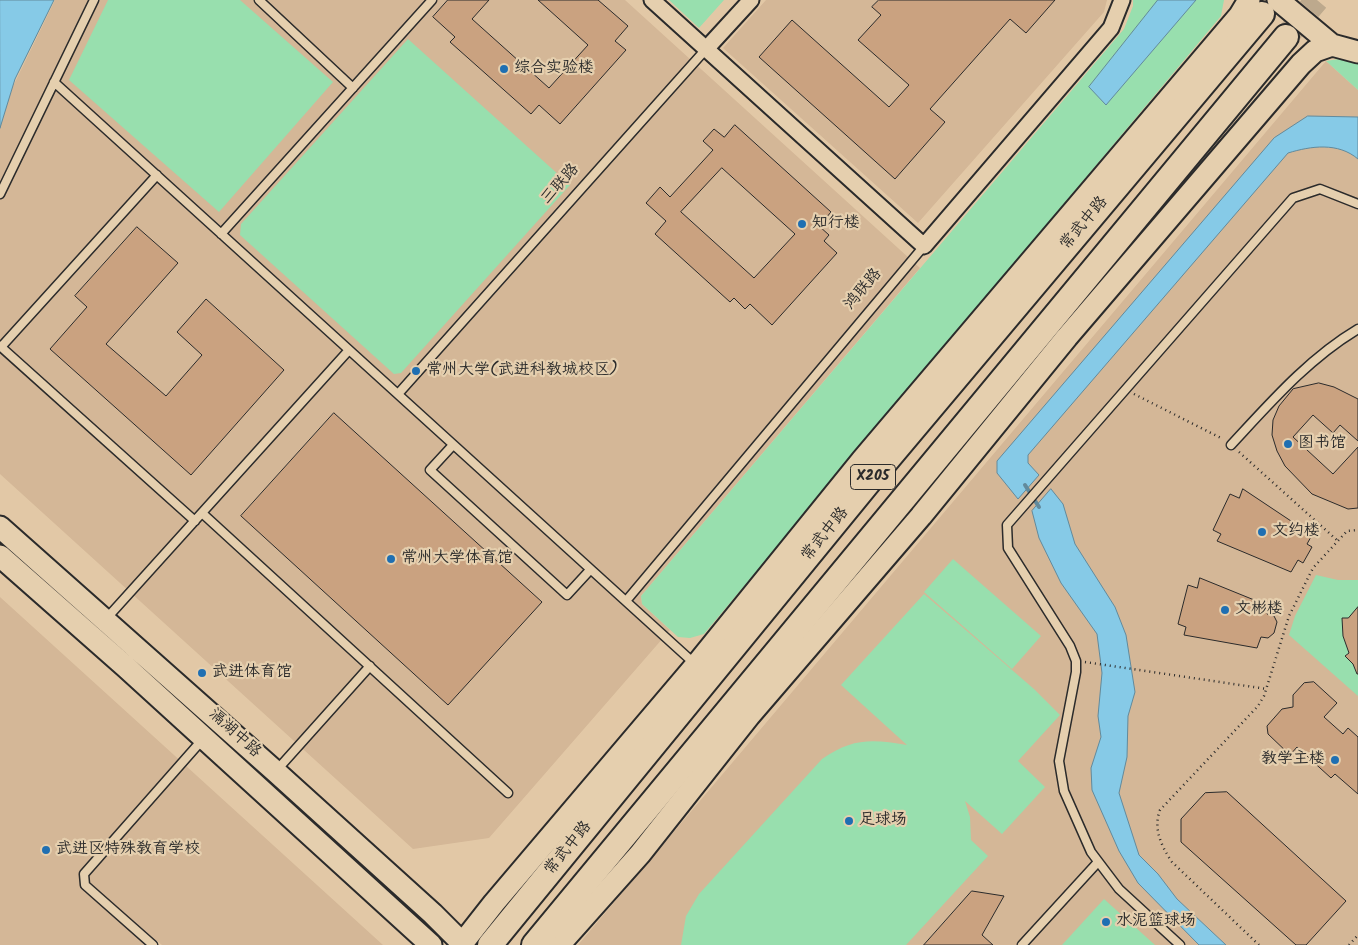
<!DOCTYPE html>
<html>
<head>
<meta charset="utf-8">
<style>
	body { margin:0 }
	canvas { display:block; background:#e2c8a6 }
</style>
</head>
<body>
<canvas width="1358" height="945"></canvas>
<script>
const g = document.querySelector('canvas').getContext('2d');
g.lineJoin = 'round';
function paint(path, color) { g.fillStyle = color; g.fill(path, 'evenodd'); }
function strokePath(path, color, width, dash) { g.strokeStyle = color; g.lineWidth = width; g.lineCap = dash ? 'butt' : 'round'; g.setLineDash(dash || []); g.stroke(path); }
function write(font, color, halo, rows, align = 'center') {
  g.font = font + ' Kalam,"LXGW WenKai TC",sans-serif'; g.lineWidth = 4.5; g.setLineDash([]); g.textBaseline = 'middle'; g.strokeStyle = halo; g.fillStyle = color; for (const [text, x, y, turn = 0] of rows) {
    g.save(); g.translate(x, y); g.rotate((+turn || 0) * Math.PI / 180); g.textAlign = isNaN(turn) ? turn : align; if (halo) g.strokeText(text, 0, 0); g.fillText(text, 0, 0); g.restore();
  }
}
const built = new Path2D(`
	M 55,0 L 625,0 L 920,268 L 641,596 L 642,604 L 670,630 L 489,838 L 413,849 L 0,474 L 0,113 Z
	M 766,0 L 1107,0 L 1104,12 L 918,223 L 723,48 Z
	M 1326,61 L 1358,90 L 1358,945 L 578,945 Z
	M 0,597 L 174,755 L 383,945 L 162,945 L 157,941 L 153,945 L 0,945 Z`);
const green = new Path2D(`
	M 108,0 L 240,0 L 333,82 L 219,212 L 69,80 Z
	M 669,0 L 724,0 L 699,28 Z
	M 1133,0 L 1224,0 L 1221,16 L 704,634 L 690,638 L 678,637 L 642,604 L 641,596 L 1124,29 L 1133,6 Z
	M 408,39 L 570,185 L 401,373 L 394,374 L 240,235 L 241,224 Z
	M 1345,58 L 1358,60 L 1358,90 L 1326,61 Z
	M 953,559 L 1041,636 L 1012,669 L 924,592 Z
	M 1316,575 L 1338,580 L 1358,580 L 1358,696 L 1289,635 L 1295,616 Z
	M 924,594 L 1034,689 L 1060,715 L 1018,761 L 1045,787 L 1002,834 L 965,801 L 970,817 L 971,840 L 988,856 L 906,945 L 681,945 L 686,916 L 699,894 L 822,759 C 852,738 872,739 907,745 L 841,685 Z
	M 1104,899 L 1155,945 L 1062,945 Z`);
const water = new Path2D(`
	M 0,0 L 54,0 L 15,79 L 0,128 Z
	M 1158,0 L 1196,0 L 1106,105 L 1089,87 Z
	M 1308,116 L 1358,117 L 1358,159 C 1338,142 1311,146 1288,153 L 1028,455 L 1028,463 L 1039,475 L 1018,499 L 997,473 L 997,461 L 1274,138 Z
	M 1051,489 L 1063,504 L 1075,544 L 1115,607 L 1126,635 L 1135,692 L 1128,716 L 1127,757 L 1119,793 L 1139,855 L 1158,874 L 1177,899 L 1226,945 L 1199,945 L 1138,883 L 1119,851 L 1092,790 L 1091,768 L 1101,737 L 1098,716 L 1102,673 L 1097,634 L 1061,583 L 1039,538 L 1032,511 Z`);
const stream = new Path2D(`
	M 1025,485 L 1039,507`);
const building = new Path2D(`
	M 448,0 L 489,0 L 472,19 L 549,88 L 588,45 L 538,0 L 598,0 L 628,26 L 615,41 L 626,50 L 560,124 L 539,105 L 531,114 L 450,42 L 455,37 L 433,17 Z
	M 879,0 L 1055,0 L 1026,33 L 1010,19 L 930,109 L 945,122 L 895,179 L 759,57 L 792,20 L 889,107 L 909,85 L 858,40 L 881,15 L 872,7 Z
	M 735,125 L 831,212 L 819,226 L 829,235 L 824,241 L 837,253 L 772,325 L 750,304 L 745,309 L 734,298 L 730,302 L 655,234 L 666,221 L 646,203 L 660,187 L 670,197 L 713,150 L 703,141 L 714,129 L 724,137 ZM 722,168 L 795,234 L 754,278 L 681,212 Z
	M 137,227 L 178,263 L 106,344 L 166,396 L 202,355 L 177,332 L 206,299 L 284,370 L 191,475 L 50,349 L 87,307 L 75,296 Z
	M 1319,383 L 1334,387 L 1358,399 L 1358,441 L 1340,425 L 1333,433 L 1313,415 L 1293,437 L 1333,474 L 1358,447 L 1358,508 L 1348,509 L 1312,494 L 1285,466 L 1277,451 L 1272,435 L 1273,420 L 1279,406 L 1293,389 Z
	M 334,413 L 542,602 L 448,705 L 241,516 Z
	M 1243,489 L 1312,535 L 1307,544 L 1312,547 L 1303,563 L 1298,560 L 1291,572 L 1217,541 L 1221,534 L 1213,530 L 1230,494 L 1239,498 Z
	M 1200,578 L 1269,606 L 1267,614 L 1274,616 L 1277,622 L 1274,633 L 1268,638 L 1261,637 L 1257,648 L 1184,635 L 1186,627 L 1178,624 L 1188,585 L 1197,588 Z
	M 1358,607 L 1358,674 L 1357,674 L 1353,664 L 1345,656 L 1349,653 L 1343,636 L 1342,618 L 1348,618 Z
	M 1314,682 L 1337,703 L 1324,717 L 1343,734 L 1348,728 L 1358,737 L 1358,794 L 1335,774 L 1331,778 L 1297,747 L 1290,755 L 1268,734 L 1267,726 L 1282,709 L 1293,707 L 1293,695 L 1304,683 Z
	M 1227,792 L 1346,901 L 1306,945 L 1296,945 L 1181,842 L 1181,819 L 1205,793 Z
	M 972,891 L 1004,896 L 982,935 L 993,945 L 924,945 Z`);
const primaryTunnel = new Path2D(`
	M 1286,37 L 1317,0`);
const path = new Path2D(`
	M 1134,394 L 1223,439
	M 1239,452 L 1338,541
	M 1085,662 L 1267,689
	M 1259,945 L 1172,862 C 1161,846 1153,828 1160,810 L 1258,706 L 1264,696 L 1289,616 L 1313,568 L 1347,531 L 1358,530
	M 1349,945 L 1358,935`);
const lane = new Path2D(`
	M 259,0 L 353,88
	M 54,82 L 695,664
	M 0,194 L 94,0
	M 221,234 L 432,0
	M 0,346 L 195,521
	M 1,347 L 157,175
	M 398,394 L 707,48
	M 453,445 L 430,470 L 567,595 L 590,570
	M 1231,445 C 1270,403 1309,358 1358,329
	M 202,513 L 508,793
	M 626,601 L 924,246
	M 106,619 L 349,350
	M 276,771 L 370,666
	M 153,945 L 85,885 L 84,874 L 203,739
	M 1022,945 L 1098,862
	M 1180,945 L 1119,889 L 1091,852 L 1064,791 L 1059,761 L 1076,672 L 1076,661 L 1070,646 L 1008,548 L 1007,525 L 1293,198 L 1320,189 L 1358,204`);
const street = new Path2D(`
	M 652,0 L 924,246 L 1111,28 L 1122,0
	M 707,48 L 751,0`);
const secondary = new Path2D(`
	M 1278,0 L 1332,45 L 1358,52
	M 0,527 L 276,772 L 433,914 L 464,945
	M 0,556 L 126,667 L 431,945
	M 461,945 L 494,903 L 696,665 L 862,460 L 1240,15 L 1249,0
	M 559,945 L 640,854 L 749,716 L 921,516 L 1067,337 L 1301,64 L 1315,51 L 1332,45`);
const primary = new Path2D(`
	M 490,945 L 877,472 L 1262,14
	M 534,945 L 1286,37`);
const markers = [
	[504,69,5,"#1f6fb2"],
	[802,224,5,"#1f6fb2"],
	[416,371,5,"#1f6fb2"],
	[1288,444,5,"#1f6fb2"],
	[1262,532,5,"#1f6fb2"],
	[391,559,5,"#1f6fb2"],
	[1225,610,5,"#1f6fb2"],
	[202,673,5,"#1f6fb2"],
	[1335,760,5,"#1f6fb2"],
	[849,821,5,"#1f6fb2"],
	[46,850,5,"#1f6fb2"],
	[1106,922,5,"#1f6fb2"]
];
const shields = [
	[873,477,45]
];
const shieldNames = [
	["X205",873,477]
];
const poiNames = [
	["综合实验楼",514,69],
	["知行楼",812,224],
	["常州大学(武进科教城校区)",426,371],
	["图书馆",1298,444],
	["文约楼",1272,532],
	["常州大学体育馆",401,559],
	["文彬楼",1235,610],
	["武进体育馆",212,673],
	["教学主楼",1325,760,"right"],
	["足球场",859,821],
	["武进区特殊教育学校",56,850],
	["水泥篮球场",1116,922]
];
const streetNames = [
	["三联路",561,185,-48],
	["常武中路",1085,224,-50],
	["鸿联路",864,290,-50],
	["常武中路",826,535,-51],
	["滆湖中路",234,734,42],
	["常武中路",569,849,-51]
];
paint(built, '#d4b797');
paint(green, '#98dfae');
paint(water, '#86cae7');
strokePath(water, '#628a9c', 1);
strokePath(stream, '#628a9c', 4);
paint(building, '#caa280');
strokePath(building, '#2b2b2b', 1);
strokePath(primaryTunnel, '#bda98d', 24, [24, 12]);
strokePath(lane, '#2b2b2b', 11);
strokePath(street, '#2b2b2b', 19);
strokePath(secondary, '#2b2b2b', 25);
strokePath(primary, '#2b2b2b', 28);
strokePath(path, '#2b2b2b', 2.5, [1, 4]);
strokePath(lane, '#e5cfae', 8);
strokePath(street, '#e5cfae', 15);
strokePath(secondary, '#e5cfae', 21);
strokePath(primary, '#e5cfae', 24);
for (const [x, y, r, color] of markers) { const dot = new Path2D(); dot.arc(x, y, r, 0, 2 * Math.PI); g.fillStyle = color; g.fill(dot); strokePath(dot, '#e5cfae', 2); }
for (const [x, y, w] of shields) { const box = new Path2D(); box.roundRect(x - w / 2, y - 12.5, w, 25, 4); g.fillStyle = '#e5cfae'; g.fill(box); strokePath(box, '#2b2b2b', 1); }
write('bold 15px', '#2b2b2b', null, shieldNames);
write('16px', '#2b2b2b', '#e5cfae', poiNames, 'left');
write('16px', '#2b2b2b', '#e5cfae', streetNames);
</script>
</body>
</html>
